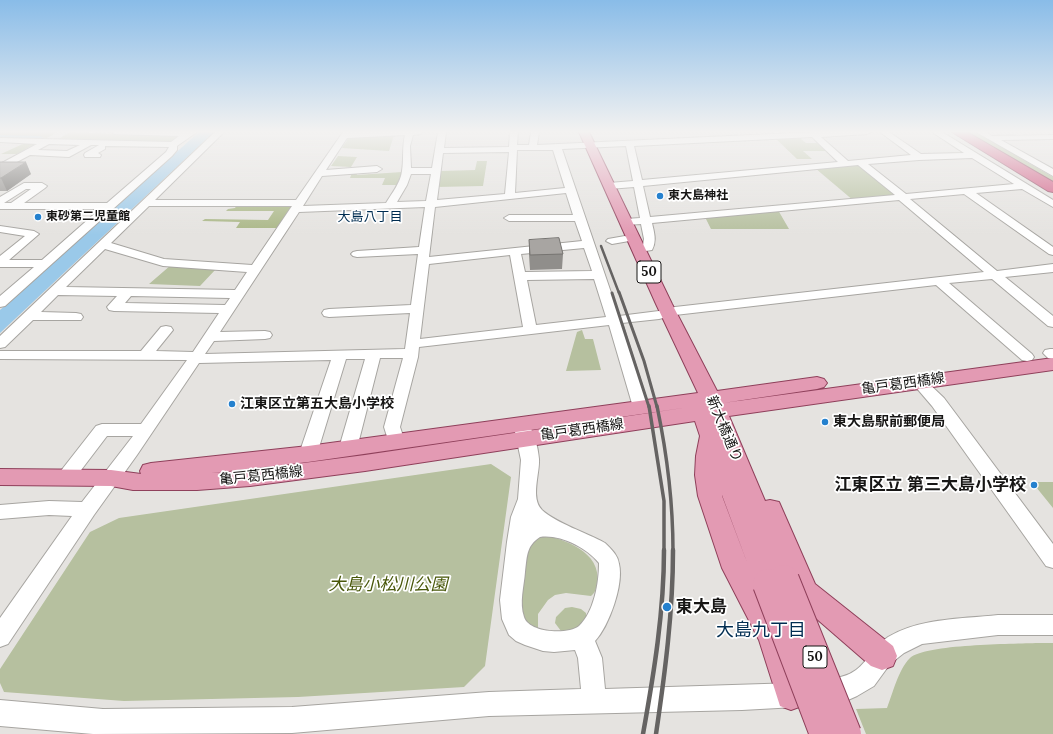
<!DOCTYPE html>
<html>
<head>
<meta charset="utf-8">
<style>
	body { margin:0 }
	canvas { display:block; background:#e5e3e0 }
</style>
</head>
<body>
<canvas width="1053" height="734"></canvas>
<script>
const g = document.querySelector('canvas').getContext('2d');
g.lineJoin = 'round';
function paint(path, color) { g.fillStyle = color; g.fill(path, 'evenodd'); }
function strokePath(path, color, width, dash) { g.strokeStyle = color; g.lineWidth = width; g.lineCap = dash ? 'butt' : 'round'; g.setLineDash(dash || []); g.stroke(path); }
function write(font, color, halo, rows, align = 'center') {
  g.font = font + ' Lora,"Noto Sans JP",serif'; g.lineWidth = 3.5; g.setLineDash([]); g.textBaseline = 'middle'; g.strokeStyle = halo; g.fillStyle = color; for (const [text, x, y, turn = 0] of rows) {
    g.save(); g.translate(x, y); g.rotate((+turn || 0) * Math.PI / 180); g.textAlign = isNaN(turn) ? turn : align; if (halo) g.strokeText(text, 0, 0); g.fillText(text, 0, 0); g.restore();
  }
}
const green = new Path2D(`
	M 0,132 L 58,132 L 47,138 L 0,136 Z
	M 70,132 L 180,136 L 169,144 L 55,141 Z
	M 951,132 L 977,132 L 1017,155 L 1015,155 L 1053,177 L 1053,193 Z
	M 394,135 L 389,151 L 342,148 L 349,137 Z
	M 798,136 L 806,143 L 821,143 L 828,151 L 803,151 L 812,159 L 797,159 L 774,137 Z
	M 27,142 L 38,142 L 17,154 L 1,154 Z
	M 338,156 L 357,157 L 351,167 L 331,166 Z
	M 477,161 L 487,161 L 483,186 L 436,187 L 440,171 L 475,170 Z
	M 858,164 L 900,197 L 854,201 L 815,168 Z
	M 402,172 L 397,185 L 382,185 L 385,178 L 350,178 L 352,173 L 356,173 L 357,175 Z
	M 778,210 L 789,229 L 711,229 L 705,217 Z
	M 171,265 L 216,269 L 200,286 L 149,284 Z
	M 582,330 L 585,339 L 593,339 L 601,370 L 566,371 L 577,332 Z
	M 972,369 L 974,370 L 903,380 L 879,382 L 877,380 Z
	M 491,464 L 511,477 L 485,666 L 464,687 L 298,697 L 124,701 L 4,692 L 0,683 L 0,669 L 90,532 L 119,518 Z
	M 1032,482 L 1053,482 L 1053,508 Z
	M 541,535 C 564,538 602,553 597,582 C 596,588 596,592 591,596 L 566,593 L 555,595 L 548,600 L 538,614 L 538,634 L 517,612 L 523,550 Z
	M 572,607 L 581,609 L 586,613 L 586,621 L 575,630 L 561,631 L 555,623 L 556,617 L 565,608 Z
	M 1038,643 L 1053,643 L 1053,734 L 866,734 L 856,709 L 887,708 C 893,693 898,670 910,658 C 925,644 1013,644 1038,643 Z`);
const forest = new Path2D(`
	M 237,205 L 284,205 L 291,207 L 278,228 L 236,228 L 240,222 L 202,221 L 205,219 L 268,220 L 274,211 L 226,211 L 228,209 L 235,208 Z`);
const water = new Path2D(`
	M 199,132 L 214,132 L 0,333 L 0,310 Z`);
const canal = new Path2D(`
	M 0,135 L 40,136 L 43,138 L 40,140 L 0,139 Z`);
const minor = new Path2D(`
	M 111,132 L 197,132 L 177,146 L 177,150 L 172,156 L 5,306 L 0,307 L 0,296 L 34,267 L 0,267 L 0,256 L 25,236 L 0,232 L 0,226 L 34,231 L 39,234 L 9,260 L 42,260 L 100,209 L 0,209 L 0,197 L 24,183 L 42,183 L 47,186 L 45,188 L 24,203 L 107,203 L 166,152 L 169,147 L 105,146 L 105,149 L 98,153 L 101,155 L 100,157 L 85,157 L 84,155 L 85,153 L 99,145 L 91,145 L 69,157 L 30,155 L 0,171 L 0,164 L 37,144 L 0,142 L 0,138 L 171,142 L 179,136 L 115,134 ZM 49,144 L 80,145 L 67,151 L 38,150 ZM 26,189 L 31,189 L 11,203 L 4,203 Z
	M 215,132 L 224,132 L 155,200 L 296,200 L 343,132 L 422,132 L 421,134 L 413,135 L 410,146 L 411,168 L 432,168 L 438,132 L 446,132 L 444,148 L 509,147 L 510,132 L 518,132 L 517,145 L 529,145 L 531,132 L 539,132 L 537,145 L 815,132 L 871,132 L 867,134 L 821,137 L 848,161 L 911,155 L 880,132 L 889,132 L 921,154 L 964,153 L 932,132 L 942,132 L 1053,200 L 1053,207 L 1022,189 L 976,193 L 1053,247 L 1053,255 L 1049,254 L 964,194 L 910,199 L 997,271 L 1053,264 L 1053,272 L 1005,277 L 1053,316 L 1053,327 L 1048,326 L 992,279 L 949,283 L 1032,354 L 1034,357 L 1032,360 L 1027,361 L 1022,360 L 936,285 L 675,315 L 659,319 L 622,323 L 649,407 L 647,411 L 641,412 L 635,411 L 633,407 L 609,325 L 419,347 L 418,357 L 400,427 L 405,442 L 402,446 L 396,448 L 390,446 L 384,427 L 403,358 L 380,358 L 357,448 L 354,452 L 348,454 L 342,452 L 339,448 L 365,359 L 346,359 L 317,454 L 314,458 L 308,460 L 302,458 L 299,454 L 331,360 L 199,363 L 137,455 L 94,515 L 8,644 L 0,647 L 0,618 L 72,516 L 49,515 L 0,519 L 0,505 L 49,501 L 82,502 L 133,436 L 107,436 L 72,482 L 66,484 L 60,482 L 57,477 L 60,472 L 96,426 L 102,424 L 141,424 L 187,360 L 0,359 L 0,351 L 141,351 L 161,327 L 166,326 L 171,327 L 173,330 L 156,351 L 193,352 L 219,313 L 114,311 L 109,310 L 107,307 L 117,296 L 58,295 L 41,312 L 76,313 L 81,314 L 83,317 L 81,320 L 33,320 L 5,347 L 0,348 L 0,336 ZM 405,135 C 402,147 404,159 402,171 C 401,182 392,193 386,203 L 303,206 L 322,176 L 377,172 L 382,169 L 377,166 L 326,170 L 347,138 ZM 812,137 L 838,162 L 642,180 L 634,146 ZM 626,146 L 633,181 L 609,183 L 604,186 L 609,189 L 634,187 L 640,218 L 626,219 L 621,222 L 626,225 L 641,224 L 644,239 L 643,245 L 635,247 L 633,249 L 635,251 L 639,252 L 652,250 C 657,241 654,232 652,223 L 899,200 L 984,272 L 675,307 L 659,311 L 619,316 L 562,149 ZM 517,150 L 553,150 L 565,188 L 515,193 ZM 509,152 L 505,194 L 437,200 L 443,153 ZM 972,158 L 1014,184 L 906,194 L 868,164 L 919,160 ZM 858,165 L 895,195 L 650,217 L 643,186 ZM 411,174 L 431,174 L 426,201 L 397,202 L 407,185 ZM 566,193 L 573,215 L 509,215 L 504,218 L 509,221 L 575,221 L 582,241 L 429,257 L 435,207 ZM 149,206 L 292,206 L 252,265 L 164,259 L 111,243 ZM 425,207 L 419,247 L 357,251 L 353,252 L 351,254 L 353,256 L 357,257 L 418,254 L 411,305 L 329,309 L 324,310 L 322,313 L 324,316 L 329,317 L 410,313 L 405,349 L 205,354 L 214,341 L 265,339 L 270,338 L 272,335 L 270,332 L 265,331 L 220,332 L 299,212 ZM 584,248 L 592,271 L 525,272 L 521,254 ZM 105,249 L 163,266 L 247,272 L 235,290 L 66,287 ZM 510,255 L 523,327 L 420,339 L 429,264 ZM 594,279 L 606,317 L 536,325 L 527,280 ZM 131,296 L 230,298 L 225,305 L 125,303 Z
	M 976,132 L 986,132 L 992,136 L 1053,135 L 1053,139 L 1001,140 L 1053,169 L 1053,176 Z
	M 625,236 L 631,239 L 629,241 L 612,244 L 606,241 L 608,239 Z
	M 1050,349 L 1053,349 L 1053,359 L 1048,358 L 1043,353 L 1045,350 Z
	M 919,377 L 924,379 L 944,398 L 1053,544 L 1053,568 L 1046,566 L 932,406 L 914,385 L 911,382 L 914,379 Z
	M 522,421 L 528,423 C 534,433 538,447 539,459 C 540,473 530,498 542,510 C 556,523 587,533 605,543 C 611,549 618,555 619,564 C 624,584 609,626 595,641 L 602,658 L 605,689 L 796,683 L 805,686 L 808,695 L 805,704 L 796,707 L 742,710 L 489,716 L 292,733 L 93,734 L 0,726 L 0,700 L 103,709 L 292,707 L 489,692 L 581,689 L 578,658 L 575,650 L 554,652 L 543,651 L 525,645 L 516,641 L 509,635 L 502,619 L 500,600 L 507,542 L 511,517 L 518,499 L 521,460 L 514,427 L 516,423 ZM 540,537 C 559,534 586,547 599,563 C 599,583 594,612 579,626 C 568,635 529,633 524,617 C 519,603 524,586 525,572 C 527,557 526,546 540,537 Z
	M 998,615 L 1053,615 L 1053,635 L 998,635 L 922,644 L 904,653 L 890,664 L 874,686 L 857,696 L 848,700 L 824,704 L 815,701 L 812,692 L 815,683 C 829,678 844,679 856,670 C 868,661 873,647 888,637 C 920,618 961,619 998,615 Z`);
const major = new Path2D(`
	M 579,132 L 589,132 L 672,304 L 717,391 L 817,377 L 824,379 L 827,383 L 824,387 L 817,389 L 723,403 L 1053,358 L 1053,370 L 729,416 L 765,501 L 770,500 L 779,502 L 815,584 L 893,646 L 897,656 L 893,666 L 882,670 L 871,666 L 795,600 L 790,589 L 784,591 L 779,590 L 778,592 L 768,596 L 765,594 L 789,640 L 807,695 L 802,706 L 791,710 L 780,706 L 759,640 L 722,568 L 698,496 L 695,475 L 696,456 L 700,436 L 695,421 L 365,471 L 250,486 L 197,490 L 133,490 L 111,486 L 0,485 L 0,469 L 111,470 L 141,474 L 140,471 L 143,465 L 151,463 L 308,446 L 698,393 L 656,304 ZM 690,407 L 365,455 L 250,470 L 211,473 L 308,462 ZM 722,495 L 748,565 L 722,496 Z`);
const highway = new Path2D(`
	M 952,132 L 967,132 L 1053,182 L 1053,192 L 1048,191 Z`);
const railFar3 = new Path2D(`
	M 601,246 L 619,293`);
const railFar2 = new Path2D(`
	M 619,292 L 644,361 L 657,407
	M 612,293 L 649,407`);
const railFar1 = new Path2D(`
	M 649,406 L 664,501 L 664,551
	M 657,406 C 667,454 673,502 673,551`);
const rail = new Path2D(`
	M 643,734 C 654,673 664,612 664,550
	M 656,734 C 665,673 673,612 673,550`);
const majorBridge = new Path2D(`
	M 784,580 L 846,734
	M 768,584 L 825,734`);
const wall = new Path2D(`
	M 0,162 L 31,174 L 7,191 L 0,191 Z
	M 529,240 L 563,254 L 562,269 L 530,270 L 529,255 Z`);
const shadedWall = new Path2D(`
	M 26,162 L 31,174 L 7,191 L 1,178 Z`);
const building = new Path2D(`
	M 0,162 L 26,162 L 1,178 L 0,178 Z
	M 559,238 L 563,254 L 530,255 L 529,240 Z`);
const markers = [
	[660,196,4,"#2581ce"],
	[38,217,4,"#2581ce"],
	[232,404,4,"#2581ce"],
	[825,422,4,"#2581ce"],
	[1034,485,4,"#2581ce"],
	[667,607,5,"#2581ce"]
];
const farPoinames = [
	["東大島神社",668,196],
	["東砂第二児童館",46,217]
];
const farNeighbourhoodnames = [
	["大島八丁目",370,217]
];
const shields = [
	[649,272,24],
	[815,657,24]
];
const shieldNames = [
	["50",649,272],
	["50",815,657]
];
const streetNames = [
	["亀戸葛西橋線",903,384,-8],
	["新大橋通り",724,429,67],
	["亀戸葛西橋線",582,430,-8],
	["亀戸葛西橋線",261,476,-6]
];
const poiNames = [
	["江東区立第五大島小学校",240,404],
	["東大島駅前郵便局",833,422]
];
const nearPoinames = [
	["江東区立 第三大島小学校",1026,485],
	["東大島",676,607,"left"]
];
const nearParknames = [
	["大島小松川公園",388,585]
];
const nearNeighbourhoodnames = [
	["大島九丁目",761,631]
];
paint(green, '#b6c09f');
paint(forest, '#aab787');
paint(water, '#9ac9e9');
paint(canal, '#9ac9e9');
strokePath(minor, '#a7a5a1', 2);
strokePath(major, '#8f405b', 2);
strokePath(highway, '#8f405b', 2);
paint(minor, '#fff');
paint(major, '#e39ab3');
paint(highway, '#d05780');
strokePath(railFar3, '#656362', 2.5);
strokePath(railFar2, '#656362', 3);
strokePath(railFar1, '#656362', 3.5);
strokePath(rail, '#656362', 4.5);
strokePath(majorBridge, '#8f405b', 32, []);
strokePath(majorBridge, '#e39ab3', 30);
paint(wall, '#908e8b');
paint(shadedWall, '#767471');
paint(building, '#a8a5a2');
strokePath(building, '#767471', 1);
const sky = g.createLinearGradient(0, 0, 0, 235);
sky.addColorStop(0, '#89bce8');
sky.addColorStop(0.56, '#f3f2f1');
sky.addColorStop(1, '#f3f2f100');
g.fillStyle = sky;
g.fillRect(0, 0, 1053, 235);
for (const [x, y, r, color] of markers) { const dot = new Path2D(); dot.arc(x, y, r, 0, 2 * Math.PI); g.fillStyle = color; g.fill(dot); strokePath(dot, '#fff', 1.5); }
write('bold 12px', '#171615', '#fff', farPoinames, 'left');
write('13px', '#002d51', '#fff', farNeighbourhoodnames);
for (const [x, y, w] of shields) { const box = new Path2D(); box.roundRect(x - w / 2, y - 11, w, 22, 3); g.fillStyle = '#fff'; g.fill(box); strokePath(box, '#171615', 1); }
write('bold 13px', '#171615', null, shieldNames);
write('14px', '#171615', '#fff', streetNames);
write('bold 14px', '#171615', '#fff', poiNames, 'left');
write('bold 17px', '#171615', '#fff', nearPoinames, 'right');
write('italic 17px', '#485709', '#fff', nearParknames);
write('18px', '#002d51', '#fff', nearNeighbourhoodnames);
</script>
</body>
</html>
